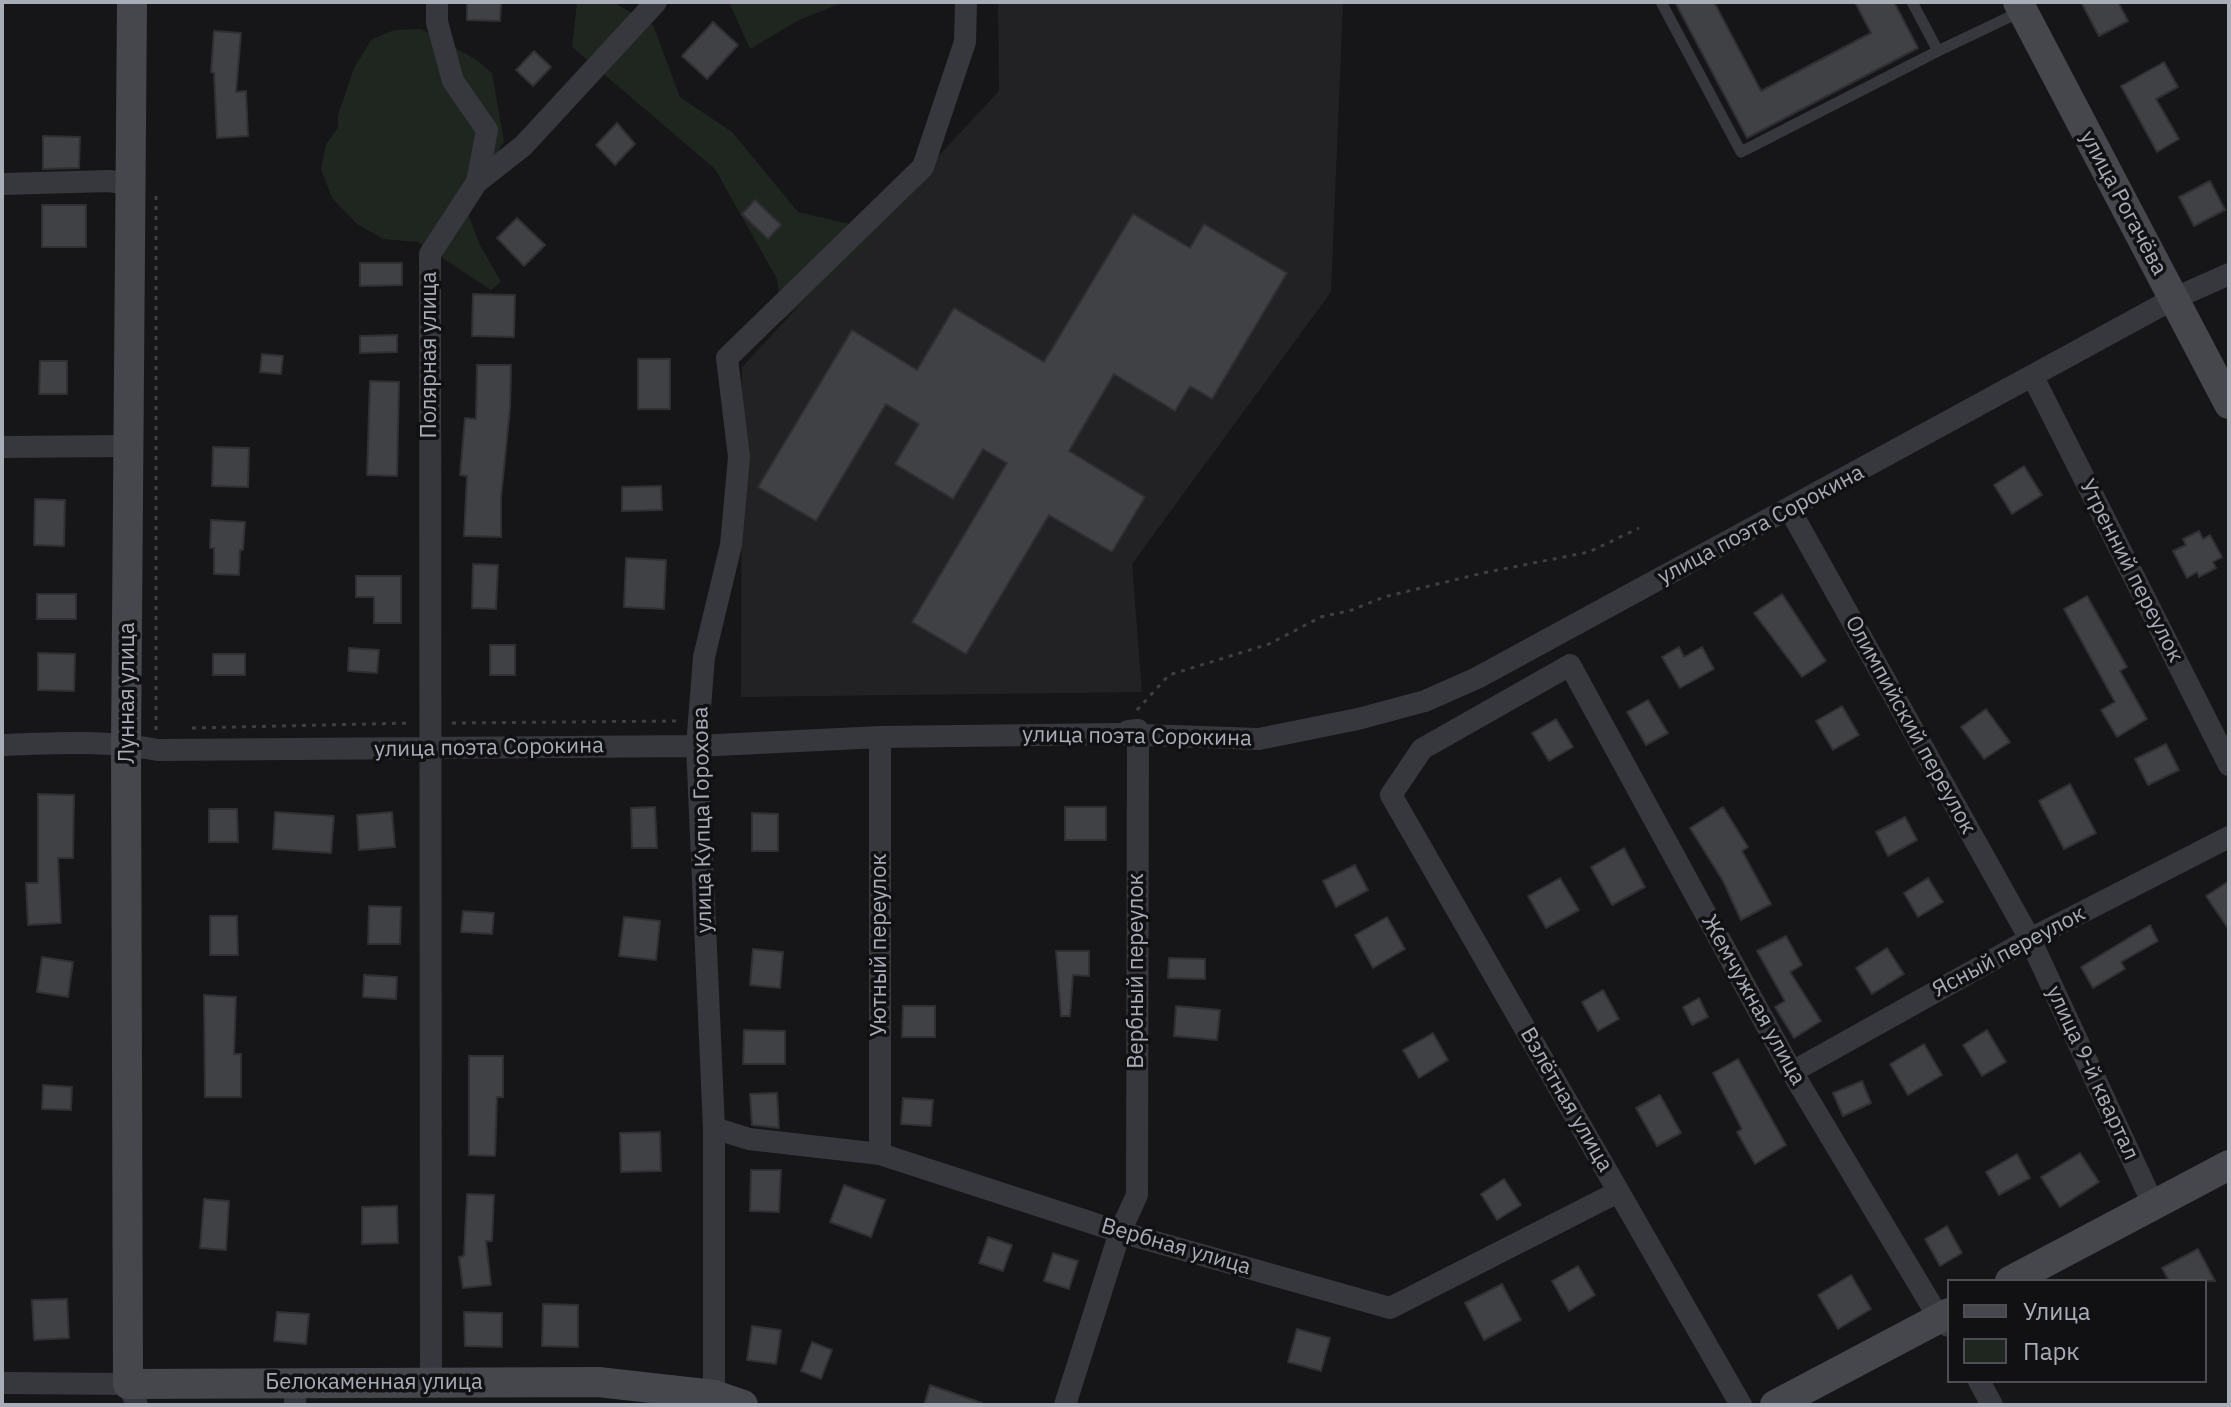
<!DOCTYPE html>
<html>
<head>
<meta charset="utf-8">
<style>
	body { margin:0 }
	#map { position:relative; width:2231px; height:1407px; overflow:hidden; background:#161618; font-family:"IBM Plex Sans",sans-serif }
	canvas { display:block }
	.frame { position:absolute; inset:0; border:4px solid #a8adb8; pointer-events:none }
	.legend { position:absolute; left:1947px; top:1279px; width:260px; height:104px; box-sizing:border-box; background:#111113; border:2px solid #4d4f55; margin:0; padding:10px 14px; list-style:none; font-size:24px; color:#a8adb8 }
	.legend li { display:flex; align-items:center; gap:16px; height:40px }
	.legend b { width:40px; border:2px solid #4d4f55 }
</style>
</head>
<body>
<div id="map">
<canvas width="2231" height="1407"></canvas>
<div class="frame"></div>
<ul class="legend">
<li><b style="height:10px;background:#45474d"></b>Улица</li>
<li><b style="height:22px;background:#1e261f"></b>Парк</li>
</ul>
</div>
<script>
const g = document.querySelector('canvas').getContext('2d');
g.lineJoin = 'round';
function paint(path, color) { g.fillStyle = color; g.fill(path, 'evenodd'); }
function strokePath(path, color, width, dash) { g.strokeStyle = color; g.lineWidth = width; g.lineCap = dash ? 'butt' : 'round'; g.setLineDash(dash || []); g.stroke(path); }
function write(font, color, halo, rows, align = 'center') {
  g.font = font + ' "IBM Plex Sans",sans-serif'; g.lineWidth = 7; g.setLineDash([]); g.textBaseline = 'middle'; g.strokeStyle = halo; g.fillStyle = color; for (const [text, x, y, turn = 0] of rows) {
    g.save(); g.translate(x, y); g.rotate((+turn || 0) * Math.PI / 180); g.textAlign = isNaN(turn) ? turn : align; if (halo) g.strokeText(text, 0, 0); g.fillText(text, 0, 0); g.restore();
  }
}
const built = new Path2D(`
	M 998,2 L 1343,2 L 1331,292 L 1132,564 L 1142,692 L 741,697 L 742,367 L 999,91 Z`);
const green = new Path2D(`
	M 583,2 L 613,2 L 653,25 L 680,97 L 732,132 L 798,212 L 854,225 L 868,242 L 783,320 L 777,279 L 715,169 L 572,47 L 577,3 Z
	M 729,2 L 844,2 L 799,20 L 750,49 Z
	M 421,29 L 477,60 L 492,73 L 504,141 L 466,209 L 480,245 L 501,282 L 491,290 L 418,242 L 383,239 L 357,224 L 332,198 L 321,169 L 326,144 L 338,128 L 338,115 L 354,68 L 371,40 L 394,30 Z`);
const building = new Path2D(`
	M 467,2 L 501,2 L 500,21 L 467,20 Z
	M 1675,2 L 1714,2 L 1761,91 L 1871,33 L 1855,2 L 1894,2 L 1918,48 L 1747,138 Z
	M 2081,2 L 2118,2 L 2128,21 L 2099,36 Z
	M 713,22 L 738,45 L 707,79 L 682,56 Z
	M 214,31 L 241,33 L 236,92 L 246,91 L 248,136 L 217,138 L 214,73 L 211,72 Z
	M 534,51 L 551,67 L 533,86 L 516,70 Z
	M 2164,62 L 2178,87 L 2156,99 L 2179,139 L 2157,152 L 2121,86 Z
	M 617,123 L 635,144 L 615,165 L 596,145 Z
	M 43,136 L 80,137 L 79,168 L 43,169 Z
	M 2210,181 L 2225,210 L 2194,226 L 2179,197 Z
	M 755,200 L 781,225 L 768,239 L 742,214 Z
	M 42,205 L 86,205 L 86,247 L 42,247 Z
	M 1133,214 L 1190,248 L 1204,224 L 1287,273 L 1212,399 L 1190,386 L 1175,411 L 1114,374 L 1069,451 L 1145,497 L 1112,552 L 1049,515 L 966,654 L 912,622 L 1007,463 L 983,449 L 953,499 L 895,464 L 919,424 L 886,404 L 816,521 L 758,487 L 852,330 L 917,370 L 954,308 L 1044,362 Z
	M 517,218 L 545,245 L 524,266 L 497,238 Z
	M 360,263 L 402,263 L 402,285 L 360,286 Z
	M 473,294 L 515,295 L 514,337 L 472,336 Z
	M 397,335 L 397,352 L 360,353 L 360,336 Z
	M 262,354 L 283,356 L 281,374 L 260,372 Z
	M 638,359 L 670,359 L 670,409 L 638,409 Z
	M 40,361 L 67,361 L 67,394 L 39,394 Z
	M 477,365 L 511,365 L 510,408 L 501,498 L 501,537 L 464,536 L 467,476 L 460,475 L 465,418 L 476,419 Z
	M 370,381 L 399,382 L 397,476 L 367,475 Z
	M 213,447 L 249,448 L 248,487 L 212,486 Z
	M 2024,466 L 2042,495 L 2012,514 L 1994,485 Z
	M 661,486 L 662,510 L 622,511 L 622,487 Z
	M 35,499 L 65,500 L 64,546 L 34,545 Z
	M 211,520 L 245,522 L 243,550 L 240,550 L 239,575 L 214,574 L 214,548 L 210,548 Z
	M 2199,531 L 2203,539 L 2210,535 L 2222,557 L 2213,562 L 2216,568 L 2199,577 L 2197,572 L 2187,578 L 2173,551 L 2186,545 L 2183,539 Z
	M 626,558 L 666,560 L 664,609 L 624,607 Z
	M 473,564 L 498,565 L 496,609 L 472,608 Z
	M 356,576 L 401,576 L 401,623 L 374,623 L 374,597 L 356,597 Z
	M 37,594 L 76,594 L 76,619 L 37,619 Z
	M 1782,594 L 1826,661 L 1802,677 L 1754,613 Z
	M 2087,596 L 2127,667 L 2120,671 L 2147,719 L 2117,737 L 2101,710 L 2115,702 L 2064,609 Z
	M 490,645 L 515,645 L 515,675 L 490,675 Z
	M 1679,647 L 1684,657 L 1702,647 L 1714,669 L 1680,688 L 1662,657 Z
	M 349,648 L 379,650 L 377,673 L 348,671 Z
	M 38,653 L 75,654 L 74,691 L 38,690 Z
	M 213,654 L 245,654 L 245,675 L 213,675 Z
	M 1648,700 L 1668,733 L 1646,745 L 1627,712 Z
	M 1842,706 L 1859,735 L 1833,750 L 1816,721 Z
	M 1986,709 L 2010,742 L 1984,759 L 1961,727 Z
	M 1556,719 L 1573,747 L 1549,761 L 1532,733 Z
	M 2166,744 L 2179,770 L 2148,785 L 2135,759 Z
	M 2070,784 L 2096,833 L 2064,849 L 2039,801 Z
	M 38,794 L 74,795 L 73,858 L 58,858 L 61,923 L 28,925 L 26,883 L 38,883 Z
	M 655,807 L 657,848 L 632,848 L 631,808 Z
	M 1065,807 L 1106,807 L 1106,840 L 1065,840 Z
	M 1723,807 L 1748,847 L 1742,851 L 1771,904 L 1741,920 L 1723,881 L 1690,828 Z
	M 209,809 L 237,809 L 238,842 L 209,842 Z
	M 275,812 L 334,816 L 331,853 L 273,849 Z
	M 392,812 L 395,847 L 359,850 L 357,815 Z
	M 752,813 L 778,814 L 778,851 L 752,851 Z
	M 1905,817 L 1917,840 L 1888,856 L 1876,832 Z
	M 1624,848 L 1645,887 L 1612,905 L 1591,867 Z
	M 1355,865 L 1368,890 L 1336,907 L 1323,881 Z
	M 1560,878 L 1579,910 L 1546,928 L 1528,896 Z
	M 1928,878 L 1943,902 L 1918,917 L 1904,893 Z
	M 2229,881 L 2229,930 L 2206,896 Z
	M 369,906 L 401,907 L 400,944 L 368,944 Z
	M 463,911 L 494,913 L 492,934 L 461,932 Z
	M 210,916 L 237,916 L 238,955 L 210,955 Z
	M 624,917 L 660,921 L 656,960 L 619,956 Z
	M 1387,917 L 1405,949 L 1373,968 L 1355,935 Z
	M 2150,925 L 2158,941 L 2121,962 L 2125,969 L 2093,988 L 2081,967 Z
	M 1786,936 L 1802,965 L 1790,972 L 1821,1021 L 1794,1038 L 1775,1007 L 1785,1001 L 1757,951 Z
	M 1887,948 L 1904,974 L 1872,994 L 1856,968 Z
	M 753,949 L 783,952 L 780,988 L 750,985 Z
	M 1056,951 L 1089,951 L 1089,976 L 1073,975 L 1070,1016 L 1061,1016 Z
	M 42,957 L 73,962 L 68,997 L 37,992 Z
	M 1169,958 L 1205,959 L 1205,979 L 1168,978 Z
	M 364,975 L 397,977 L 396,999 L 363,997 Z
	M 1603,990 L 1619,1019 L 1598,1031 L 1582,1002 Z
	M 204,995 L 236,997 L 234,1054 L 241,1054 L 241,1097 L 205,1097 Z
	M 1699,998 L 1708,1017 L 1692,1025 L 1683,1007 Z
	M 903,1006 L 935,1006 L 935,1037 L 902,1037 Z
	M 1176,1006 L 1220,1010 L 1217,1040 L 1174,1036 Z
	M 744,1030 L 785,1031 L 785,1064 L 743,1064 Z
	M 1987,1030 L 2006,1062 L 1982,1076 L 1963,1045 Z
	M 1433,1033 L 1448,1060 L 1419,1078 L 1403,1050 Z
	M 1924,1044 L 1942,1075 L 1908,1095 L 1890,1064 Z
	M 469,1056 L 503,1056 L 503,1097 L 497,1097 L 495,1156 L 469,1155 Z
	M 1738,1059 L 1786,1145 L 1755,1164 L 1737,1132 L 1742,1129 L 1713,1073 Z
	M 1862,1081 L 1871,1103 L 1843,1116 L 1833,1093 Z
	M 43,1085 L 72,1087 L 71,1110 L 42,1109 Z
	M 777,1093 L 779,1128 L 752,1125 L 750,1094 Z
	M 1660,1095 L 1681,1133 L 1657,1146 L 1636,1108 Z
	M 903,1098 L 933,1100 L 931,1126 L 901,1124 Z
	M 660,1132 L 661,1171 L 621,1172 L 620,1133 Z
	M 2080,1153 L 2099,1182 L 2060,1207 L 2041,1177 Z
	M 2017,1154 L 2030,1178 L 1999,1195 L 1986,1172 Z
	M 751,1170 L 781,1170 L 779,1212 L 750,1211 Z
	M 1504,1179 L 1521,1205 L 1497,1220 L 1481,1194 Z
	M 844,1185 L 885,1200 L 871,1237 L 830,1222 Z
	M 467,1194 L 494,1195 L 492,1241 L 486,1241 L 491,1285 L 463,1288 L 459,1257 L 464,1256 Z
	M 204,1199 L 229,1201 L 226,1250 L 200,1248 Z
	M 397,1206 L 398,1243 L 362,1244 L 362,1207 Z
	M 1947,1226 L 1962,1253 L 1940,1266 L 1925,1239 Z
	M 988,1237 L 1012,1245 L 1003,1271 L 979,1263 Z
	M 2198,1249 L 2215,1281 L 2169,1281 L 2162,1268 Z
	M 1053,1253 L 1078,1261 L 1069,1289 L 1044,1281 Z
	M 1578,1266 L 1595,1295 L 1569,1311 L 1552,1281 Z
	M 1851,1275 L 1871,1309 L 1838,1329 L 1818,1295 Z
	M 1502,1284 L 1521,1320 L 1484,1340 L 1465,1303 Z
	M 67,1299 L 69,1338 L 34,1340 L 32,1300 Z
	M 543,1304 L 578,1305 L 578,1347 L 542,1346 Z
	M 277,1312 L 309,1314 L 306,1344 L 274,1341 Z
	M 464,1312 L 502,1313 L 502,1347 L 465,1346 Z
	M 752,1326 L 781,1330 L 776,1364 L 747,1360 Z
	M 1297,1329 L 1330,1338 L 1321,1371 L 1288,1362 Z
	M 812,1342 L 832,1350 L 821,1379 L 801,1371 Z
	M 930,1385 L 982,1403 L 982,1405 L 924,1405 Z`);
const path = new Path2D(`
	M 1137,710 L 1169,675 L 1269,644 L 1321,617 L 1352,610 L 1384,597 L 1483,573 L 1589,552 L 1639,528
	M 452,723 L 680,721
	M 192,728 L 412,723
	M 156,730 L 156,194`);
const lane = new Path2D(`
	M 1661,2 L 1741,152 L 1938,51 L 2022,11
	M 1912,2 L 1938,51`);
const street = new Path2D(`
	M 437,2 L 437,22 L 453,81 L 487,130 L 477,182
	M 2,184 L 109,181 L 131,184
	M 2033,377 L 2229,765
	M 2,447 L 128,446
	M 1790,510 L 2030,939 L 2154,1206
	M 2,745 C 55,743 106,740 158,750 L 697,746 L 880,737 L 1115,734 L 1259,739 L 1358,719 L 1425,701 L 1477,678 L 2173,299 L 2229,274
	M 1792,1072 L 2030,939 L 2229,837
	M 714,1128 L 749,1139 L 880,1154 L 1120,1232 L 1390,1308 L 1618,1192
	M 880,1154 L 880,737
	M 1979,1381 L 1992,1405
	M 2,1383 L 128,1384 L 137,1405
	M 431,1383 L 430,254 L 477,182 L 523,146 L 656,2
	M 295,1384 L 295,1405
	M 714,1395 L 714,1128 L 697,746 L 704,657 L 731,545 L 739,457 L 727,358 L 923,167 L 965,42 L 966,2
	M 1065,1405 L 1120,1232 L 1137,1195 L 1138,730 L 1128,731
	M 1741,1405 L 1391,795 L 1422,749 L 1570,665 L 1792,1072 L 1939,1318 L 1948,1326`);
const secondary = new Path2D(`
	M 132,2 L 126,744 L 128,1384 L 598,1382 L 714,1395 L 743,1405
	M 2018,2 L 2229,404
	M 2010,1281 L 2229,1165
	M 1775,1405 L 1949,1313`);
const streetNames = [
	["улица Рогачёва",2123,203,62],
	["Полярная улица",430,355,-90],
	["улица поэта Сорокина",1761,525,-28],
	["Утренний переулок",2131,571,63],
	["Лунная улица",128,693,-90],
	["Олимпийский переулок",1910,725,61],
	["улица поэта Сорокина",1137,737,1],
	["улица поэта Сорокина",489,748,-1],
	["улица Купца Горохова",703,820,-91],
	["Уютный переулок",880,945,-90],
	["Ясный переулок",2009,952,-28],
	["Вербный переулок",1137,971,-90],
	["Жемчужная улица",1753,1000,61],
	["улица 9-й квартал",2092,1073,65],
	["Взлётная улица",1566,1100,60],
	["Вербная улица",1176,1247,16],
	["Белокаменная улица",374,1383]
];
paint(built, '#222225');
paint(green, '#1e261f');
paint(building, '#404145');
strokePath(building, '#303034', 2);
strokePath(path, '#3d3f44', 3, [4, 6]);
strokePath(lane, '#37383d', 11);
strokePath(street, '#37383d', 22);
strokePath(secondary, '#45474d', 30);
write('22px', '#a8adb8', '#111113', streetNames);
</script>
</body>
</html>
